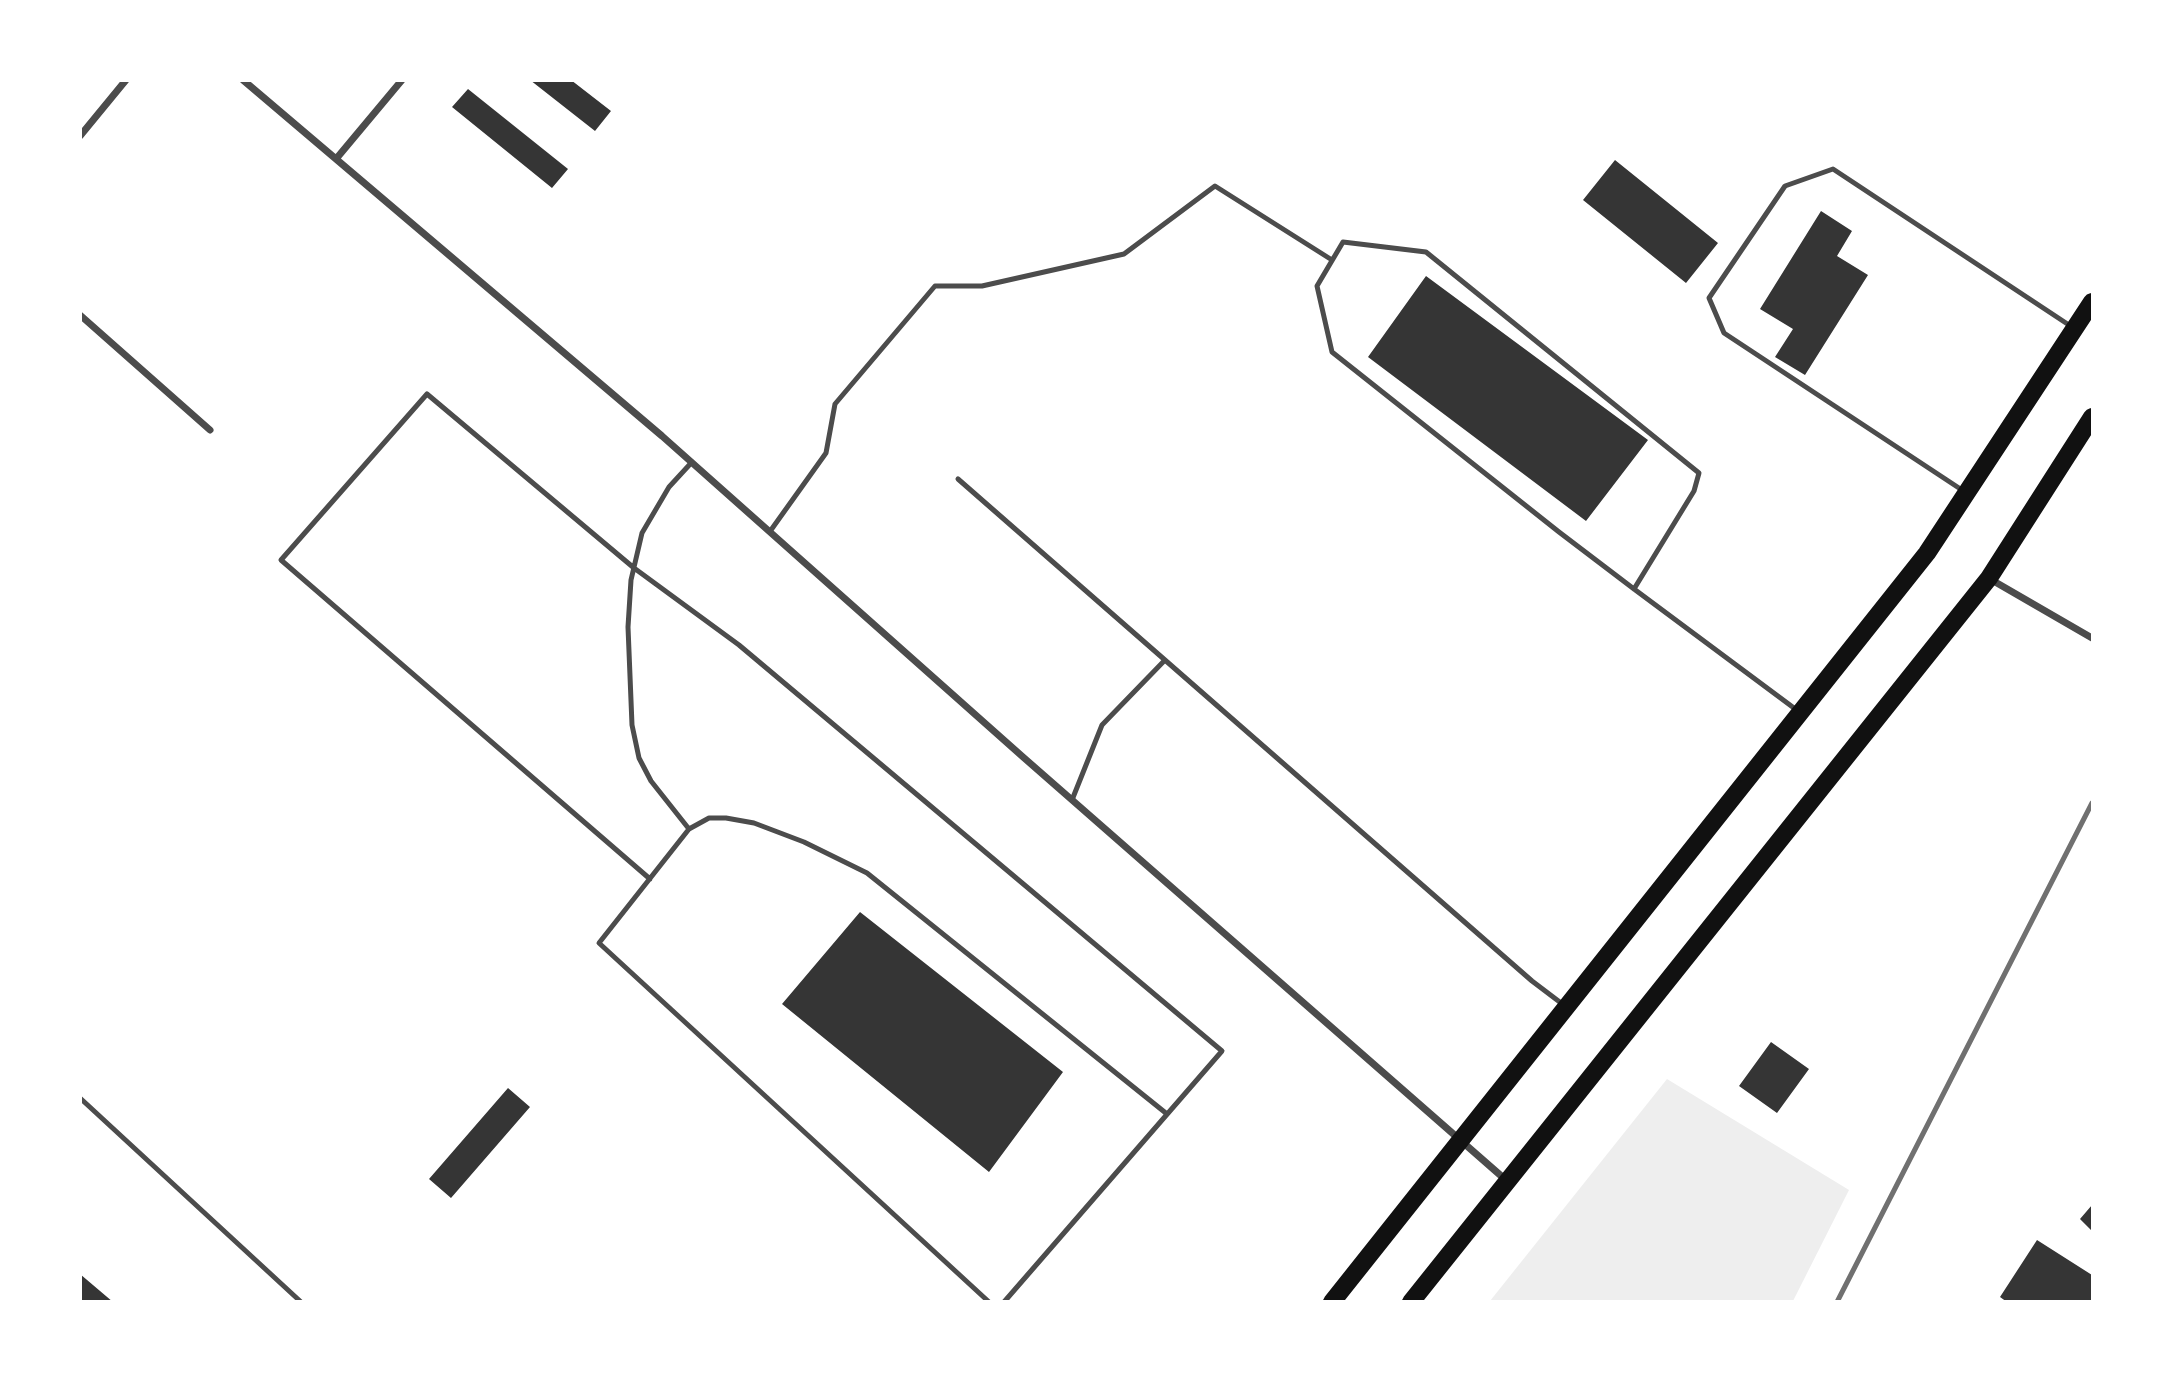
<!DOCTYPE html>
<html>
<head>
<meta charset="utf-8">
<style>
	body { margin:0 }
	#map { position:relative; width:2173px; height:1382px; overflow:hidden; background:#fff; font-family:Montserrat,sans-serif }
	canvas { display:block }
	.frame { position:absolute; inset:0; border:82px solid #fff; pointer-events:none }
</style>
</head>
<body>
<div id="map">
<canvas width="2173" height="1382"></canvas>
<div class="frame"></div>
</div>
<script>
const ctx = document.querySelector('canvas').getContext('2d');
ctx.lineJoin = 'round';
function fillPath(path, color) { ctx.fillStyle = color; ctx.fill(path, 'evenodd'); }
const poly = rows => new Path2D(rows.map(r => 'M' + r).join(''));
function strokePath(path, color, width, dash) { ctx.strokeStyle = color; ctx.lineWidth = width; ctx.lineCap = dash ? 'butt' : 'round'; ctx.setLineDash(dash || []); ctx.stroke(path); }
fillPath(poly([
	[1667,1079,1849,1190,1793,1301,1490,1301]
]), '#eee');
fillPath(poly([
	[530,80,571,80,611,111,595,131],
	[468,89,568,169,552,188,452,107],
	[1615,160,1718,243,1686,283,1583,200],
	[1821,211,1852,231,1837,256,1868,275,1805,375,1775,357,1793,329,1760,309],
	[1426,276,1648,440,1586,521,1368,357],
	[860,912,1063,1072,989,1172,782,1004],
	[1771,1042,1809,1069,1777,1113,1739,1086],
	[508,1088,530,1107,451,1198,429,1179],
	[2092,1205,2092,1231,2080,1219],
	[2037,1240,2092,1275,2092,1302,2007,1302,2000,1297],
	[80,1274,113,1302,80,1302]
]), '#353535');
strokePath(poly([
	[692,462,669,487,642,533,631,580,628,627,632,725,639,758,651,781,689,829,599,943,989,1302],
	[958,479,1532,981,1565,1006],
	[1965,492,1724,333,1709,298,1785,186,1833,169,2072,327],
	[771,530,826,453,835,404,935,286,982,286,1124,254,1215,186,1332,260],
	[1634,589,1694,491,1699,473,1426,252,1343,242,1317,286,1332,352,1559,532,1634,589,1798,711],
	[1072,800,1102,725,1165,660],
	[689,829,709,818,726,818,754,823,804,842,867,873,1167,1114],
	[650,879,281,560,427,394,634,568,739,645,1222,1051,1004,1302],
	[80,1098,301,1302]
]), '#4c4c4c', 5);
strokePath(poly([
	[243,80,662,436,1023,757,1507,1181],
	[80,136,126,80],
	[336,159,402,80],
	[80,315,210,430],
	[1990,579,2092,638]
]), '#4c4c4c', 7);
strokePath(poly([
	[1332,1302,1927,553,2092,302],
	[1411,1302,1989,578,2092,417]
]), '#111', 18);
strokePath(poly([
	[1837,1302,2092,803]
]), '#707070', 5);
</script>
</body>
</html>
